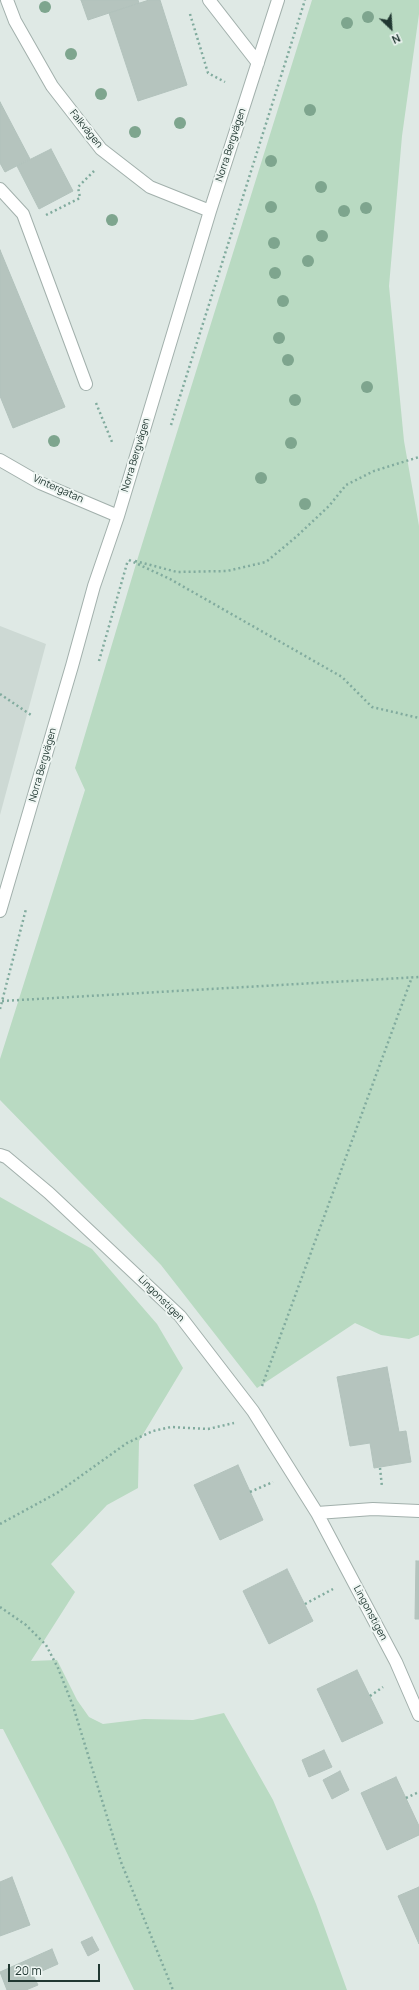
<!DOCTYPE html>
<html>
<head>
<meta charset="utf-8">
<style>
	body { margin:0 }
	#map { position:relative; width:419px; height:1990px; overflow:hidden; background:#dfe9e5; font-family:Manrope,sans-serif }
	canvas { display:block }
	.north { position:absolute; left:371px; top:8px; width:40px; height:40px; -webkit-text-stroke:3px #eff6f3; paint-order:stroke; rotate:155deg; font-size:11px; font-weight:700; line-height:16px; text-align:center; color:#213832 }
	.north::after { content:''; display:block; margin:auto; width:14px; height:18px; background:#213832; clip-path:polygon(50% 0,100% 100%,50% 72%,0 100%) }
	.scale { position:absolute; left:8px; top:1964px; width:92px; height:18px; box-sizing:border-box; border:2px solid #213832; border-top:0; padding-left:5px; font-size:12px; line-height:14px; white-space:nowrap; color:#213832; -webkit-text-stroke:3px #eff6f3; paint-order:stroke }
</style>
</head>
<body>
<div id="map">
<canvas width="419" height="1990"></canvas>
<div class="north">N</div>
<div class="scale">20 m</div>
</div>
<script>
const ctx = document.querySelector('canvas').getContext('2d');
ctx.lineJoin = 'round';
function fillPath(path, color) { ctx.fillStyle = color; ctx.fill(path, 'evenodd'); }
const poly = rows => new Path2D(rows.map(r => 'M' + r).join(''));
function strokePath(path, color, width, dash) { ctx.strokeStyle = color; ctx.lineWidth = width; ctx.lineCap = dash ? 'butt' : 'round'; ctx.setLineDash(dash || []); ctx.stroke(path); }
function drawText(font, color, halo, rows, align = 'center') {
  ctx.font = font + ' Manrope,sans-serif'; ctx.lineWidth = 4; ctx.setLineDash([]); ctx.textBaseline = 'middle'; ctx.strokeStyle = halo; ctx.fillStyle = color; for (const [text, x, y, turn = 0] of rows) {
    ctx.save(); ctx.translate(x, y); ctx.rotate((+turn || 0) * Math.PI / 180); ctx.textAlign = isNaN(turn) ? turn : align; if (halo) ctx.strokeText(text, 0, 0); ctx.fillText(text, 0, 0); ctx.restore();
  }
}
fillPath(poly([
	[0,626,46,644,0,815]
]), '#cdd9d4');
fillPath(poly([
	[312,0,419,0,419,14,402,136,389,286,404,441,419,526,419,1335,409,1339,381,1335,355,1323,257,1388,161,1265,0,1100,0,1059,85,790,75,768,139,554],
	[0,1197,92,1249,157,1324,183,1368,139,1441,138,1488,107,1505,51,1564,75,1592,31,1661,57,1660,77,1700,89,1717,103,1724,144,1719,193,1720,224,1713,273,1800,316,1904,347,1990,134,1990,65,1849,3,1729,0,1729]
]), '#b9dac2');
const building = poly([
	[81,0,138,0,139,3,88,20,81,0],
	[149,0,160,0,187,85,138,101,109,13,149,0],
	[0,102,30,159,5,172,0,163,0,102],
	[51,149,73,191,39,209,17,166,51,149],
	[0,250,65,407,13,428,0,396,0,250],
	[387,1367,399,1432,406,1431,411,1462,374,1468,370,1443,350,1446,337,1377,387,1367],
	[238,1465,263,1520,220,1540,194,1485,238,1465],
	[416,1561,419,1561,419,1619,415,1619,416,1561],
	[287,1569,313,1621,269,1644,243,1591,287,1569],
	[357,1670,383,1723,342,1742,317,1689,357,1670],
	[324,1750,332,1767,309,1777,302,1760,324,1750],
	[340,1771,349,1790,332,1799,323,1780,340,1771],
	[396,1777,419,1826,419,1835,387,1850,361,1793,396,1777],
	[12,1877,30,1925,0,1936,0,1882,12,1877],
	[419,1887,419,1944,398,1896,419,1887],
	[92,1937,99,1950,88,1956,81,1942,92,1937],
	[52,1949,58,1964,33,1975,38,1985,26,1990,7,1990,0,1972,52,1949]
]);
fillPath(building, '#b5c4be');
strokePath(building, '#b2c2bc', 1);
const minor = poly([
	[7,0,15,21,52,86,101,149,150,187,210,211],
	[209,0,258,63],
	[0,189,23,214,86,384],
	[0,460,40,483,118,516],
	[0,911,72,666,94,586,118,516,210,211,278,0],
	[0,1155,6,1157,49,1193,180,1316,253,1411,317,1513,396,1662,419,1715],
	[317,1513,373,1509,419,1511]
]);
strokePath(minor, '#a2b0ac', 14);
strokePath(poly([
	[190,14,208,73,225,82],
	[46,215,80,198,78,187,94,171],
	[96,403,112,442],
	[171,425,305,0],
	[129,560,170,579,342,677,372,707,419,718],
	[135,561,177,572,227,571,266,562,296,537,329,506,346,485,374,471,419,457],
	[99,661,128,560],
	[0,694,31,715],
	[2,1001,419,977],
	[0,1009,26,909],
	[262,1386,412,977],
	[380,1468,382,1487],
	[250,1492,273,1482],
	[0,1524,57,1493,127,1443,153,1431,171,1427,208,1429,234,1423],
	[305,1604,333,1589],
	[0,1607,26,1625,46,1645,58,1668,73,1706,121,1862,173,1990],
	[370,1696,383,1687],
	[406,1798,419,1792]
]), '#81ab9e', 2.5, [2, 3]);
strokePath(minor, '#fff', 12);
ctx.fillStyle = '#7ea58e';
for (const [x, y] of [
	[45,7],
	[368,17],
	[347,23],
	[71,54],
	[101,94],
	[310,110],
	[180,123],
	[135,132],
	[271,161],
	[321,187],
	[271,207],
	[366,208],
	[344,211],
	[112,220],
	[322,236],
	[274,243],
	[308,261],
	[275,273],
	[283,301],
	[279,338],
	[288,360],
	[367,387],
	[295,400],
	[54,441],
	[291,443],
	[261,478],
	[305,504]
]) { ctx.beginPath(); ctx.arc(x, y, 6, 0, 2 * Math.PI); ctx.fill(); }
drawText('10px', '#213832', '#eff6f3', [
	["Falkvägen",86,129,51],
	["Norra Bergvägen",231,145,-72],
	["Norra Bergvägen",136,455,-73],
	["Vintergatan",58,489,24],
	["Norra Bergvägen",43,765,-74],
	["Lingonstigen",161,1299,45],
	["Lingonstigen",370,1613,62]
]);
</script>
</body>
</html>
